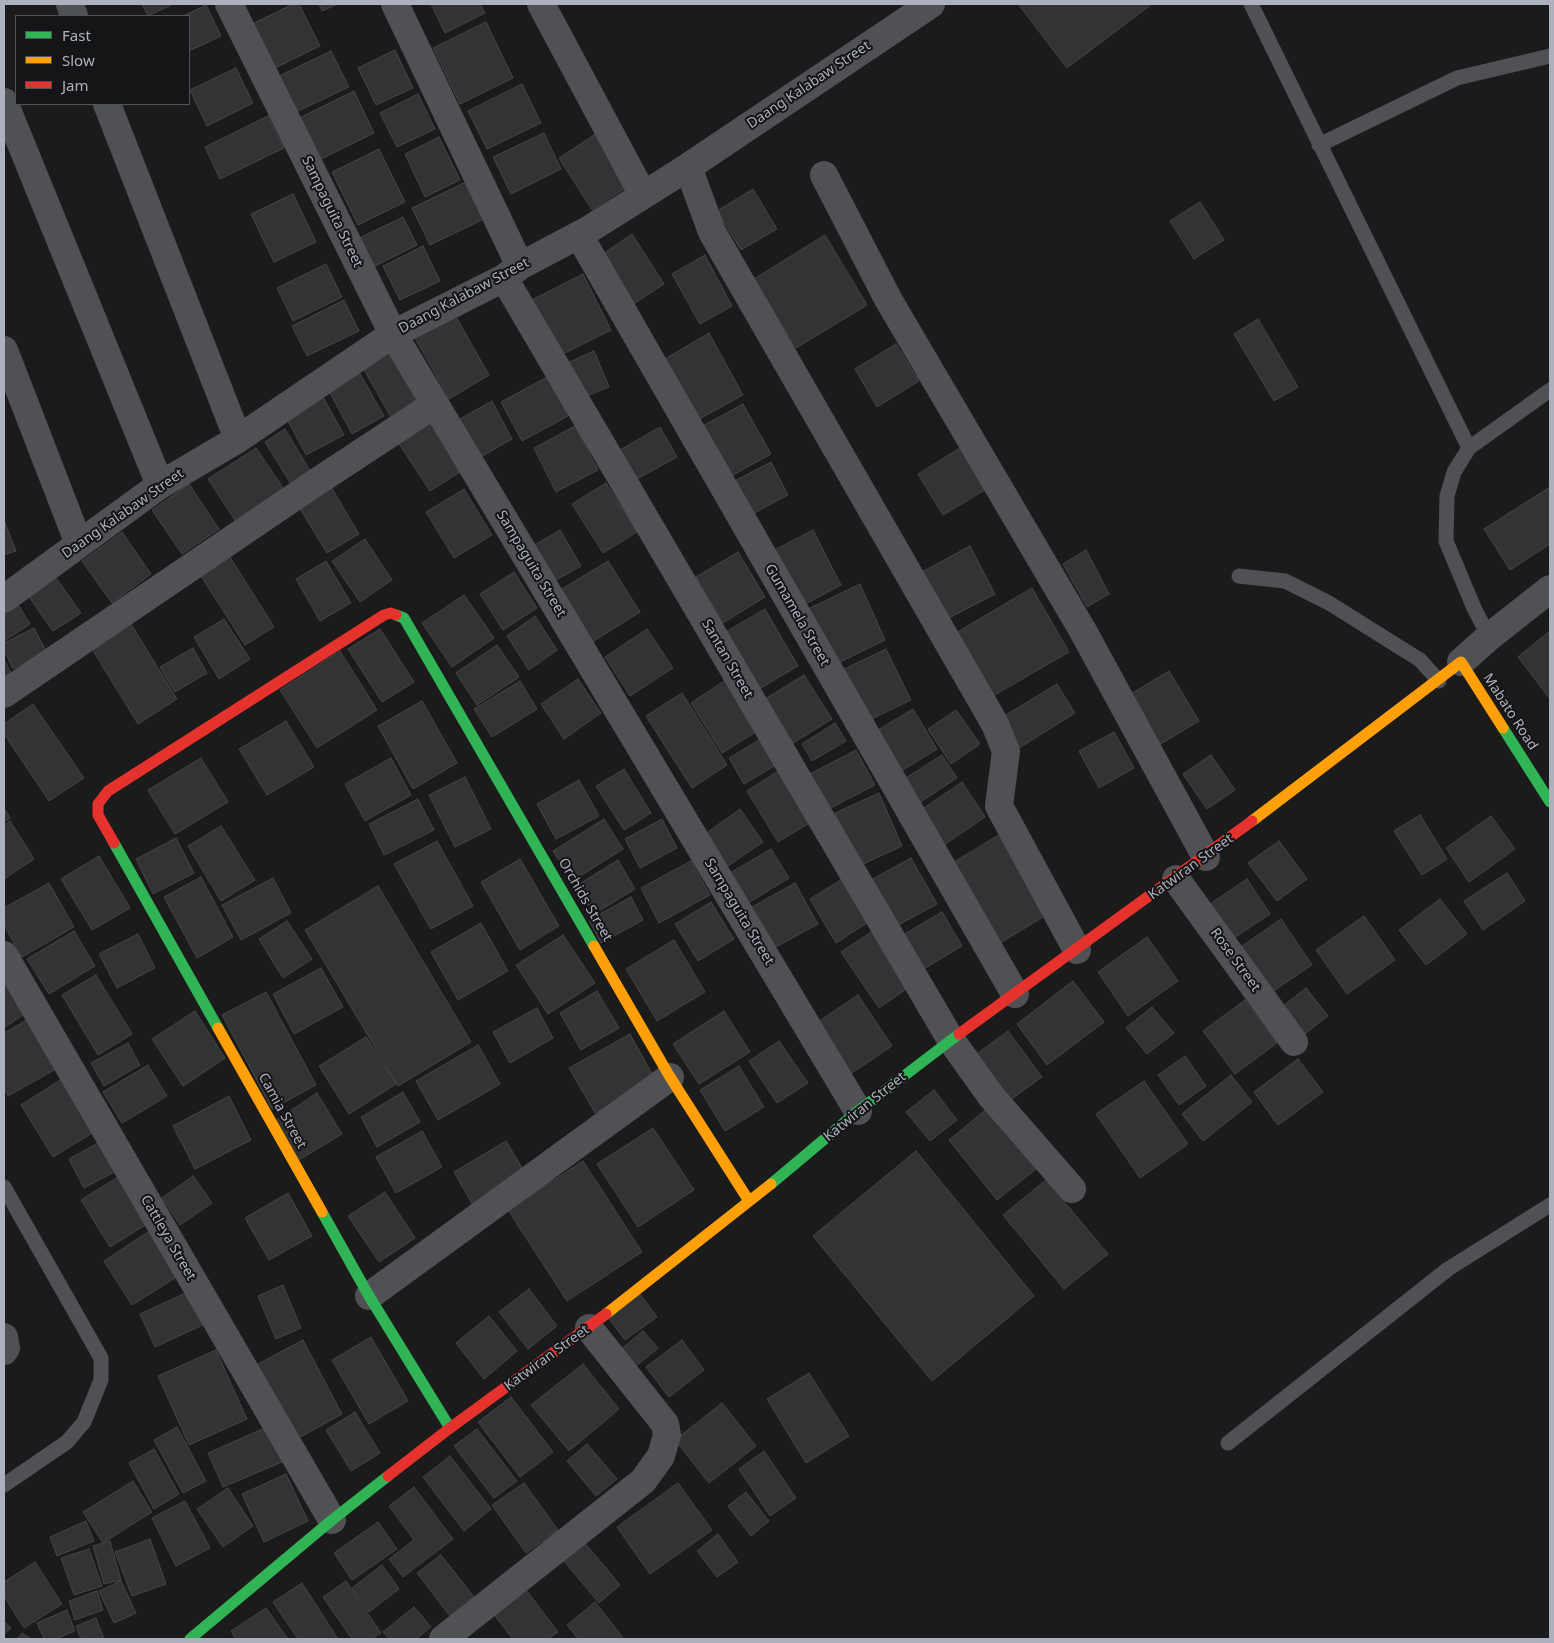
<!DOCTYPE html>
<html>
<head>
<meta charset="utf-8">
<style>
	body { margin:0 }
	#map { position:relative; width:1554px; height:1643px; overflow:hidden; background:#1b1b1c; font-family:"Noto Sans",sans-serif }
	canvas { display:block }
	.frame { position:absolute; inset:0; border:5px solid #acb1bd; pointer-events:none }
	.legend { position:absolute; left:15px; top:15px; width:175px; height:90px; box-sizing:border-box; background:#151518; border:1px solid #51535a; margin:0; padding:6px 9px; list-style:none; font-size:15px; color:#acb1bd }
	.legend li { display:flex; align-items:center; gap:10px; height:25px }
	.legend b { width:25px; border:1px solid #51535a }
</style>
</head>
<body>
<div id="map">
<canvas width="1554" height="1643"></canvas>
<div class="frame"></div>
<ul class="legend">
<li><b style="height:6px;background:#30b455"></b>Fast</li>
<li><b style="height:6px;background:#ff9f0a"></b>Slow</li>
<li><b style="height:6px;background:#e5322d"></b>Jam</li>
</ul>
</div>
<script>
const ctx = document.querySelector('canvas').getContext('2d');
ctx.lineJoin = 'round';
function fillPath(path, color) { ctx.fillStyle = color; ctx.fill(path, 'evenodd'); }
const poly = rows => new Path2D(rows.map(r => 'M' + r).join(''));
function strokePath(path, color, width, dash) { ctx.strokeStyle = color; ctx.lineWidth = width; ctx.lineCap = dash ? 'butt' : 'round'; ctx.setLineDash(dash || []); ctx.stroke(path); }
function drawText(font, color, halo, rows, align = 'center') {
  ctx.font = font + ' "Noto Sans",sans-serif'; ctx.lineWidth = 4; ctx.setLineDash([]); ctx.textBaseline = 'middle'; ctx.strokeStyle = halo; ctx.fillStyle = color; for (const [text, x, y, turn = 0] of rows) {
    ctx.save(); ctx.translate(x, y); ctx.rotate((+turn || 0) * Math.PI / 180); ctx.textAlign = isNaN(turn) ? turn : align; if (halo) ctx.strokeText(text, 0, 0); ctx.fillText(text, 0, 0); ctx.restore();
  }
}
const building = poly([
	[142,4,173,4,148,16,142,4],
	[293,4,299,4,320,46,271,70,250,25,293,4],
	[319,4,338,4,322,11,319,4],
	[431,4,480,4,485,13,445,33,431,4],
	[1018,4,1152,4,1067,68,1018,4],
	[206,5,221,36,189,51,189,16,183,16,206,5],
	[486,22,513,78,460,104,433,48,486,22],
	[395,50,413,88,376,105,358,68,395,50],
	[331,51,349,87,296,112,279,76,331,51],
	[236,68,253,103,207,126,190,90,236,68],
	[522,84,541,123,487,149,468,111,522,84],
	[354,91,374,133,313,163,293,121,354,91],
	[418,94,435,129,397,147,380,113,418,94],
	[268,116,284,148,220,179,205,147,268,116],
	[600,131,633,183,592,210,559,158,600,131],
	[544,133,561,169,511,194,493,157,544,133],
	[439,137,460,180,425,197,405,154,439,137],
	[379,149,405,202,358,225,332,172,379,149],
	[466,182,484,219,430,245,412,208,466,182],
	[753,189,777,229,741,250,717,211,753,189],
	[293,194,316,242,274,262,251,214,293,194],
	[1200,202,1224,240,1194,259,1170,221,1200,202],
	[403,217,417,245,369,269,355,240,403,217],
	[632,234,664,284,632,305,600,256,632,234],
	[825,235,867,305,796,348,754,279,825,235],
	[423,246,440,281,400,300,383,266,423,246],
	[705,255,732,306,700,324,672,274,705,255],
	[326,264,342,297,293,321,277,288,326,264],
	[583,274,611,330,557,357,530,301,583,274],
	[344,300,359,331,307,356,292,326,344,300],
	[455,315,489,375,449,399,415,338,455,315],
	[1258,319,1298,387,1274,401,1234,334,1258,319],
	[709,333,743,395,692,423,658,363,709,333],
	[896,344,919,381,877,407,855,369,896,344],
	[390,351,419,402,392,419,362,366,390,351],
	[594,351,609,387,582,398,567,363,594,351],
	[359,372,384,416,352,434,328,389,359,372],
	[547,377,568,416,522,441,501,402,547,377],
	[323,397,344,435,306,455,286,417,323,397],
	[492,401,512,439,479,458,458,420,492,401],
	[743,404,771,454,724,480,697,429,743,404],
	[430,413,465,469,430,491,394,436,430,413],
	[575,426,598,470,556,492,534,448,575,426],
	[660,427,677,457,637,479,620,450,660,427],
	[285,429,311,472,291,484,265,442,285,429],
	[256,448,288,495,240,528,208,479,256,448],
	[960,448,985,490,943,515,918,474,960,448],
	[771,462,788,495,743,519,725,486,771,462],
	[327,480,359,534,327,553,294,499,327,480],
	[606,483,637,532,603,553,572,504,606,483],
	[189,484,219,529,182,554,152,510,189,484],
	[1550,487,1550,544,1510,570,1484,529,1550,487],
	[464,489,492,535,454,558,426,512,464,489],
	[4,520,16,551,4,555,4,520],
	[560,530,581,566,553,582,533,546,560,530],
	[813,530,841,585,798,608,769,553,813,530],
	[122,532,151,574,112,603,82,561,122,532],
	[365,539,392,580,360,602,332,561,365,539],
	[970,546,995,594,947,619,922,572,970,546],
	[1086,550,1109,594,1087,607,1063,564,1086,550],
	[738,552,765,597,723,623,696,577,738,552],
	[230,557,274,627,245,645,201,576,230,557],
	[326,561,351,603,320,621,296,579,326,561],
	[608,561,640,612,589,644,557,592,608,561],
	[514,572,537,608,503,630,480,594,514,572],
	[56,578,81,613,53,631,29,597,56,578],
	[860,584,885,640,834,665,808,609,860,584],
	[1032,588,1069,652,991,697,954,634,1032,588],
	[464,595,494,638,452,667,422,623,464,595],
	[17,603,30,624,4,641,4,612,17,603],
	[765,609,798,666,756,691,722,634,765,609],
	[535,616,557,650,529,670,507,636,535,616],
	[128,619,177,699,138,724,89,644,128,619],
	[224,619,250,659,219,679,194,637,224,619],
	[34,628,46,651,13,669,4,650,4,643,34,628],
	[380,629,414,682,382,702,348,649,380,629],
	[647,629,673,668,630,696,605,657,647,629],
	[1550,631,1550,699,1518,657,1550,631],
	[497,645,519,677,477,705,456,673,497,645],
	[193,648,207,673,175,692,160,667,193,648],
	[886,649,911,700,861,724,836,673,886,649],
	[340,651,377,710,317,748,280,690,340,651],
	[4,659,12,675,4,680,4,659],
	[1169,671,1199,721,1159,745,1129,695,1169,671],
	[804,675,832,719,793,743,765,699,804,675],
	[578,679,601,713,564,739,541,704,578,679],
	[727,679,759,730,722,753,691,703,727,679],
	[520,681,537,709,492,737,474,709,520,681],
	[1057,684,1075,713,1019,748,1001,718,1057,684],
	[682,693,727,765,692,788,646,716,682,693],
	[422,701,457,763,413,789,378,726,422,701],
	[33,704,84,778,49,801,4,734,4,724,33,704],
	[913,709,937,749,893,776,868,736,913,709],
	[956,710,980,744,951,764,928,729,956,710],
	[286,721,314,767,267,795,239,749,286,721],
	[835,723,846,741,812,761,802,744,835,723],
	[1114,732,1134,768,1099,788,1079,751,1114,732],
	[761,739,776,765,744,784,729,758,761,739],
	[856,750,875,785,823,812,804,777,856,750],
	[942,755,957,778,916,805,901,781,942,755],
	[1211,755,1235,790,1207,809,1183,774,1211,755],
	[201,758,228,802,175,834,148,790,201,758],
	[391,758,411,795,365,821,345,784,391,758],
	[624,769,651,813,624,830,596,786,624,769],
	[780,770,811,822,778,842,747,791,780,770],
	[465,777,491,829,455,847,429,795,465,777],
	[579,780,599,816,556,839,537,804,579,780],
	[962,782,985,817,938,849,915,814,962,782],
	[879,793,902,846,859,866,835,813,879,793],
	[418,799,434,830,384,855,369,824,418,799],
	[4,808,10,818,4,822,4,808],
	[740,809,763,842,728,866,705,834,740,809],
	[1420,815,1447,859,1422,875,1394,831,1420,815],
	[1491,816,1515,849,1469,882,1446,848,1491,816],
	[604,819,623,849,572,881,553,851,604,819],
	[662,819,677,848,640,868,625,839,662,819],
	[10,821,34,859,4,879,4,825,10,821],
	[221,826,255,880,221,901,188,846,221,826],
	[999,835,1048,914,997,945,949,865,999,835],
	[176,838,194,873,153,894,136,859,176,838],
	[437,841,473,906,431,929,394,864,437,841],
	[1279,841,1307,879,1277,901,1248,863,1279,841],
	[771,849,789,878,748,903,730,873,771,849],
	[99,856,130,908,92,930,61,879,99,856],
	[911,858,937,904,893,928,867,882,911,858],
	[520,859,559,926,520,950,481,882,520,859],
	[618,860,635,889,594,914,576,886,618,860],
	[691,861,710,895,659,923,641,888,691,861],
	[1507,873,1525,901,1483,930,1464,901,1507,873],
	[201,877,233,937,197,958,164,897,201,877],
	[273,878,291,913,241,940,222,905,273,878],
	[844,878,870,921,836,943,810,899,844,878],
	[1247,879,1270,914,1234,938,1210,904,1247,879],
	[49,883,74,927,22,957,4,925,4,908,49,883],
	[795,883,818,924,772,949,750,908,795,883],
	[378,886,471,1042,398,1086,305,930,378,886],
	[631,897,643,920,601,943,589,920,631,897],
	[1440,899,1467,934,1426,965,1399,930,1440,899],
	[711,902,734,939,698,961,675,924,711,902],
	[942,912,962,946,917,973,896,939,942,912],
	[1364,916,1395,960,1347,994,1316,950,1364,916],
	[1281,919,1312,965,1266,996,1235,951,1281,919],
	[287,921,312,959,283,978,259,939,287,921],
	[481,923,508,971,458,1000,431,952,481,923],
	[874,930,912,985,879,1008,841,952,874,930],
	[74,931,95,966,49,994,27,959,74,931],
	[138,934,155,968,117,988,99,954,138,934],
	[563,935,595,983,548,1014,516,965,563,935],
	[1147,937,1178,981,1128,1016,1098,972,1147,937],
	[674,940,705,992,657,1021,626,969,674,940],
	[321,968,343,1007,294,1034,273,994,321,968],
	[96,975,132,1034,98,1055,62,995,96,975],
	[4,976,27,1012,4,1028,4,976],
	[1073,981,1104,1022,1047,1065,1017,1024,1073,981],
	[1306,988,1328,1016,1298,1039,1277,1011,1306,988],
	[597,991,619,1028,581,1050,560,1013,597,991],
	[266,992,316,1085,272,1109,222,1015,266,992],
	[858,995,892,1046,849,1075,815,1024,858,995],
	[1245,1000,1277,1043,1235,1074,1203,1031,1245,1000],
	[1152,1007,1174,1033,1147,1054,1126,1028,1152,1007],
	[537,1008,553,1038,510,1063,493,1032,537,1008],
	[195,1011,225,1058,183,1086,152,1039,195,1011],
	[724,1011,750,1052,699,1084,673,1044,724,1011],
	[27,1020,56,1069,8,1096,4,1088,4,1033,27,1020],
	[1008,1031,1042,1077,1003,1105,970,1059,1008,1031],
	[630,1034,655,1079,595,1113,569,1068,630,1034],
	[366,1037,396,1084,349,1114,319,1066,366,1037],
	[779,1041,808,1083,777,1103,749,1061,779,1041],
	[128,1043,140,1065,104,1086,91,1063,128,1043],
	[478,1045,500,1084,438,1120,416,1081,478,1045],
	[1185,1056,1206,1086,1179,1105,1158,1075,1185,1056],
	[1298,1059,1323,1092,1278,1125,1254,1092,1298,1059],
	[148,1065,167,1096,122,1123,103,1092,148,1065],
	[739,1066,764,1107,725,1131,700,1090,739,1066],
	[1231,1075,1252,1102,1203,1141,1182,1114,1231,1075],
	[65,1077,97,1130,53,1157,21,1105,65,1077],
	[1144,1081,1188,1144,1140,1178,1096,1114,1144,1081],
	[934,1090,957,1120,930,1141,906,1112,934,1090],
	[403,1092,420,1122,377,1147,361,1117,403,1092],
	[317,1093,342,1134,299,1160,275,1121,317,1093],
	[229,1096,251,1140,195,1169,173,1126,229,1096],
	[988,1108,1036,1169,997,1200,949,1140,988,1108],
	[653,1128,694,1190,638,1227,597,1164,653,1128],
	[422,1131,442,1167,396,1193,376,1157,422,1131],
	[105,1139,120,1169,84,1188,69,1159,105,1139],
	[506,1141,527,1176,474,1207,454,1172,506,1141],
	[916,1151,1034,1296,932,1381,813,1236,916,1151],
	[583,1161,642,1252,567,1301,508,1210,583,1161],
	[126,1172,155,1219,110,1247,81,1200,126,1172],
	[193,1176,212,1203,180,1225,162,1198,193,1176],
	[1046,1180,1108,1254,1064,1289,1003,1215,1046,1180],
	[385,1192,415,1238,379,1262,348,1216,385,1192],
	[288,1193,312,1236,269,1260,245,1218,288,1193],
	[154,1228,183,1273,132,1305,104,1261,154,1228],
	[283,1285,301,1328,276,1339,258,1296,283,1285],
	[529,1289,557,1326,528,1349,499,1312,529,1289],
	[190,1291,205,1324,155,1347,140,1314,190,1291],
	[640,1294,657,1317,625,1340,608,1317,640,1294],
	[489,1316,517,1351,484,1379,456,1343,489,1316],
	[643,1331,658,1348,630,1371,615,1354,643,1331],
	[371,1337,408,1401,369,1424,332,1360,371,1337],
	[303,1340,342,1414,295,1440,256,1365,303,1340],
	[682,1340,704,1370,669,1397,646,1367,682,1340],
	[216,1350,247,1419,189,1445,158,1376,216,1350],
	[583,1364,619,1409,569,1451,531,1405,583,1364],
	[809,1373,849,1436,806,1463,767,1399,809,1373],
	[511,1397,553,1452,520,1477,478,1422,511,1397],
	[722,1403,756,1446,709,1483,675,1440,722,1403],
	[355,1412,380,1453,351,1471,326,1430,355,1412],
	[177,1427,206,1481,183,1493,154,1440,177,1427],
	[267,1427,282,1462,223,1487,208,1453,267,1427],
	[477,1429,517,1481,494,1498,454,1446,477,1429],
	[587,1444,617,1479,596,1496,567,1461,587,1444],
	[154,1449,179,1494,154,1509,129,1463,154,1449],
	[764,1451,796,1498,770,1516,739,1469,764,1451],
	[450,1456,491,1509,464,1531,423,1477,450,1456],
	[286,1474,308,1521,264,1542,242,1494,286,1474],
	[133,1481,152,1512,103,1543,83,1512,133,1481],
	[524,1483,558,1530,526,1553,492,1505,524,1483],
	[678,1483,712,1530,650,1574,617,1527,678,1483],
	[414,1487,453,1539,403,1577,389,1559,414,1540,389,1506,414,1487],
	[228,1488,253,1526,223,1547,197,1509,228,1488],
	[746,1492,769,1521,751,1536,728,1506,746,1492],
	[185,1501,210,1548,176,1566,152,1518,185,1501],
	[86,1521,94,1541,57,1556,50,1537,86,1521],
	[378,1522,397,1549,352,1580,334,1553,378,1522],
	[718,1534,738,1562,717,1577,697,1551,718,1534],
	[580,1537,620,1585,599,1603,559,1555,580,1537],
	[150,1539,166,1584,132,1596,115,1552,150,1539],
	[110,1541,121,1580,104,1584,93,1546,110,1541],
	[89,1549,102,1586,74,1595,61,1558,89,1549],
	[441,1555,475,1598,450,1616,417,1573,441,1555],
	[35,1562,62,1604,24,1628,4,1596,4,1582,35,1562],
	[382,1565,399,1589,369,1612,352,1588,382,1565],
	[121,1581,136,1613,114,1623,99,1591,121,1581],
	[346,1581,381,1633,371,1639,352,1639,323,1597,346,1581],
	[520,1582,558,1632,548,1639,513,1639,488,1607,520,1582],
	[302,1583,338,1639,298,1639,273,1602,302,1583],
	[97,1591,103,1610,75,1620,69,1601,97,1591],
	[595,1602,624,1639,578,1639,567,1625,595,1602],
	[414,1607,431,1627,416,1639,389,1639,383,1632,414,1607],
	[266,1608,288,1639,236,1639,231,1631,266,1608],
	[67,1610,75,1631,55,1639,44,1639,37,1623,67,1610],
	[96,1618,104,1639,81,1639,76,1626,96,1618],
	[4,1621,11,1628,4,1634,4,1621],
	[22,1633,31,1639,17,1639,22,1633]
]);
fillPath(building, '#333334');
strokePath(building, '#444548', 1);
strokePath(poly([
	[1251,4,1469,448],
	[1319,145,1457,78,1550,56],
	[1239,576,1285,581,1329,603,1420,660,1439,681],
	[1489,637,1474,608,1446,541,1447,496,1454,472,1469,448,1550,390],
	[4,1187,101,1358,101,1380,84,1422,67,1442,4,1485],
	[1228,1443,1448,1269,1550,1205]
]), '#4f5155', 15);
strokePath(poly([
	[70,4,74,16],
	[229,4,393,334,858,1111],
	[395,4,520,266],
	[541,4,643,195],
	[4,102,160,485],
	[107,104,238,439],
	[688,167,712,232,995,724,1006,751,999,806,1077,950],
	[824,175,888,299,1083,631,1206,857],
	[579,235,1015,994],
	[504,278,951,1040,991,1096,1072,1189],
	[4,350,79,544],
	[4,599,160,485,238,439,393,334,504,278,520,266,588,230,688,167,931,4],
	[1461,662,1489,637,1550,589],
	[4,694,309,487,435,404],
	[1176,879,1294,1042],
	[4,955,332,1520],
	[369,1296,670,1077],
	[4,1337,6,1348,4,1351],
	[443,1639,643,1481,661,1456,667,1435,665,1424,589,1328]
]), '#4f5155', 28);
strokePath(poly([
	[396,615,404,618,594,946],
	[1503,728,1550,802],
	[114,843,218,1028],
	[771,1184,858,1111,959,1034],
	[322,1212,369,1296,450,1428],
	[190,1639,332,1520,388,1476]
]), '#30b455', 11);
strokePath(poly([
	[1252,821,1461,662,1503,728],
	[594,946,670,1077,749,1201],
	[218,1028,322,1212],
	[606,1314,771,1184]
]), '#ff9f0a', 11);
strokePath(poly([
	[114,843,98,815,98,804,108,791,384,615,391,613,396,615],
	[959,1034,1252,821],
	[388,1476,450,1428,606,1314]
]), '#e5322d', 11);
drawText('14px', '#acb1bd', '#151518', [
	["Daang Kalabaw Street",809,85,-34],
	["Sampaguita Street",332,212,64],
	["Daang Kalabaw Street",464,296,-28],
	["Daang Kalabaw Street",123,514,-35],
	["Sampaguita Street",531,564,59],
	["Gumamela Street",797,615,60],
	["Santan Street",727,659,60],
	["Mabato Road",1510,712,57],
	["Katwiran Street",1191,867,-36],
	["Orchids Street",585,900,60],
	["Sampaguita Street",739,912,59],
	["Rose Street",1235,960,54],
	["Katwiran Street",865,1107,-39],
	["Camia Street",282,1111,61],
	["Cattleya Street",168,1238,60],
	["Katwiran Street",547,1358,-36]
]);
</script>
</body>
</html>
